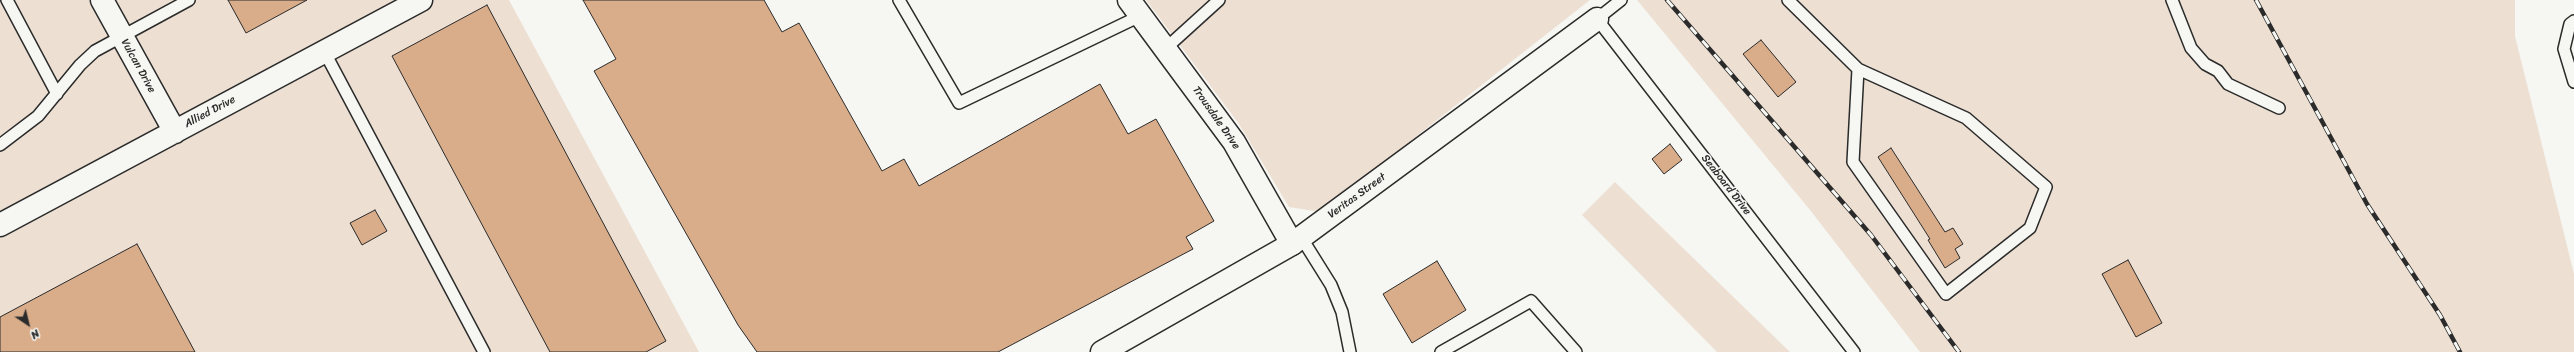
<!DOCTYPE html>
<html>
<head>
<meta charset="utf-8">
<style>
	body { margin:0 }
	#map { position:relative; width:2574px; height:352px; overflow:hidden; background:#f6f6f2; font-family:Sriracha,sans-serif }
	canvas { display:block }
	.north { position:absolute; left:8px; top:304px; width:40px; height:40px; -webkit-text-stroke:3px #f6f6f2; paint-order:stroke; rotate:145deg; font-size:11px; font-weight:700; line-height:16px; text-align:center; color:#2b2b2b }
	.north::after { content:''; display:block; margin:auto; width:14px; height:18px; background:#2b2b2b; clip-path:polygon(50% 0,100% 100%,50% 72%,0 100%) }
</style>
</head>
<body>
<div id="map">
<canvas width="2574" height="352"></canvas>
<div class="north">N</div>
</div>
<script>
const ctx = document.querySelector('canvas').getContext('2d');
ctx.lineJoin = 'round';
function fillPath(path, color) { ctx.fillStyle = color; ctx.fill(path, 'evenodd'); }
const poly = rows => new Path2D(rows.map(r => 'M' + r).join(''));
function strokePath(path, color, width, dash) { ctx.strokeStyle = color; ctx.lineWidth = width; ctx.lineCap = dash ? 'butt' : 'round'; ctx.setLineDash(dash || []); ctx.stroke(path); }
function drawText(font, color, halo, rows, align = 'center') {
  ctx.font = font + ' Sriracha,sans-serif'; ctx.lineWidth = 3; ctx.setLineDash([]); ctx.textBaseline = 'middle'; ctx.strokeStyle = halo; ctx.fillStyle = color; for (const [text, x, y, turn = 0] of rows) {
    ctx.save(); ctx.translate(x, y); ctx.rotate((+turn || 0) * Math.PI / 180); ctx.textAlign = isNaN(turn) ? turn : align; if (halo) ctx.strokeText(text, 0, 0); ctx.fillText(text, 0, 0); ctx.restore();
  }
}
fillPath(poly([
	[0,0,509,0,699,352,0,352],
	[1146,0,1590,0,1320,212,1289,207,1239,124],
	[1637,0,2515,0,2515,36,2574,274,2574,352,1920,352,1810,210],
	[1615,182,1790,352,1717,352,1582,215]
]), '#ede0d3');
const building = poly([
	[228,0,307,0,246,33,228,0],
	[583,0,764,0,782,32,799,23,882,171,904,159,919,186,1100,84,1128,134,1156,119,1214,221,1186,237,1193,249,998,352,757,352,738,325,594,71,616,59,583,0],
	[487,5,666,341,646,352,550,352,392,56,487,5],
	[1761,40,1796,82,1778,97,1743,54,1761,40],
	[1670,144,1682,160,1664,174,1652,159,1670,144],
	[1891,148,1945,232,1953,228,1963,244,1955,249,1960,258,1945,268,1928,240,1930,239,1878,157,1891,148],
	[375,210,387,231,362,245,350,223,375,210],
	[137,244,195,352,0,352,0,317,137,244],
	[2128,260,2162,323,2136,337,2102,274,2128,260],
	[1437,261,1466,310,1412,343,1383,294,1437,261]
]);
fillPath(building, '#d9ad8a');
strokePath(building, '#2b2b2b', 1);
const lane = poly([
	[7,0,57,94],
	[899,0,959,103,1140,16],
	[1621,0,1597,19,1854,352],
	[1788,0,1858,69,1966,118,2046,187,2030,228,1946,294,1853,162,1858,69],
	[2172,0,2191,48,2205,64,2218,71,2228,84,2279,108],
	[2574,21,2570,24,2564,49,2574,82],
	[1165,49,1219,0],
	[324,51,484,352],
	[0,145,38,116,80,65,95,51,189,0],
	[1301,237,1331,285,1342,312,1350,352],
	[1441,352,1531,301,1576,352]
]);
const street = poly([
	[102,0,175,132],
	[0,225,421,0],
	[1292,244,1597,19]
]);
const secondary = poly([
	[1102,352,1292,244,1234,142,1129,0]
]);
strokePath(lane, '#2b2b2b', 14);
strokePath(street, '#2b2b2b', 25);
strokePath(secondary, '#2b2b2b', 25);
strokePath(lane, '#f6f6f2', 11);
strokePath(street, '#f6f6f2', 22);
strokePath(secondary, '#f6f6f2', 22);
const rail = poly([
	[1667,0,1871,235,1959,352],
	[2256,0,2367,204,2440,315,2460,352]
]);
strokePath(rail, '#2b2b2b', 4.5);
strokePath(rail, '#f6f6f2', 3, [9]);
drawText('11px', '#2b2b2b', '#f6f6f2', [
	["Vulcan Drive",138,66,61],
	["Allied Drive",210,112,-28],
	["Trousdale Drive",1216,118,55],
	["Seaboard Drive",1726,185,52],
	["Veritas Street",1357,196,-36]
]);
</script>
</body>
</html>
